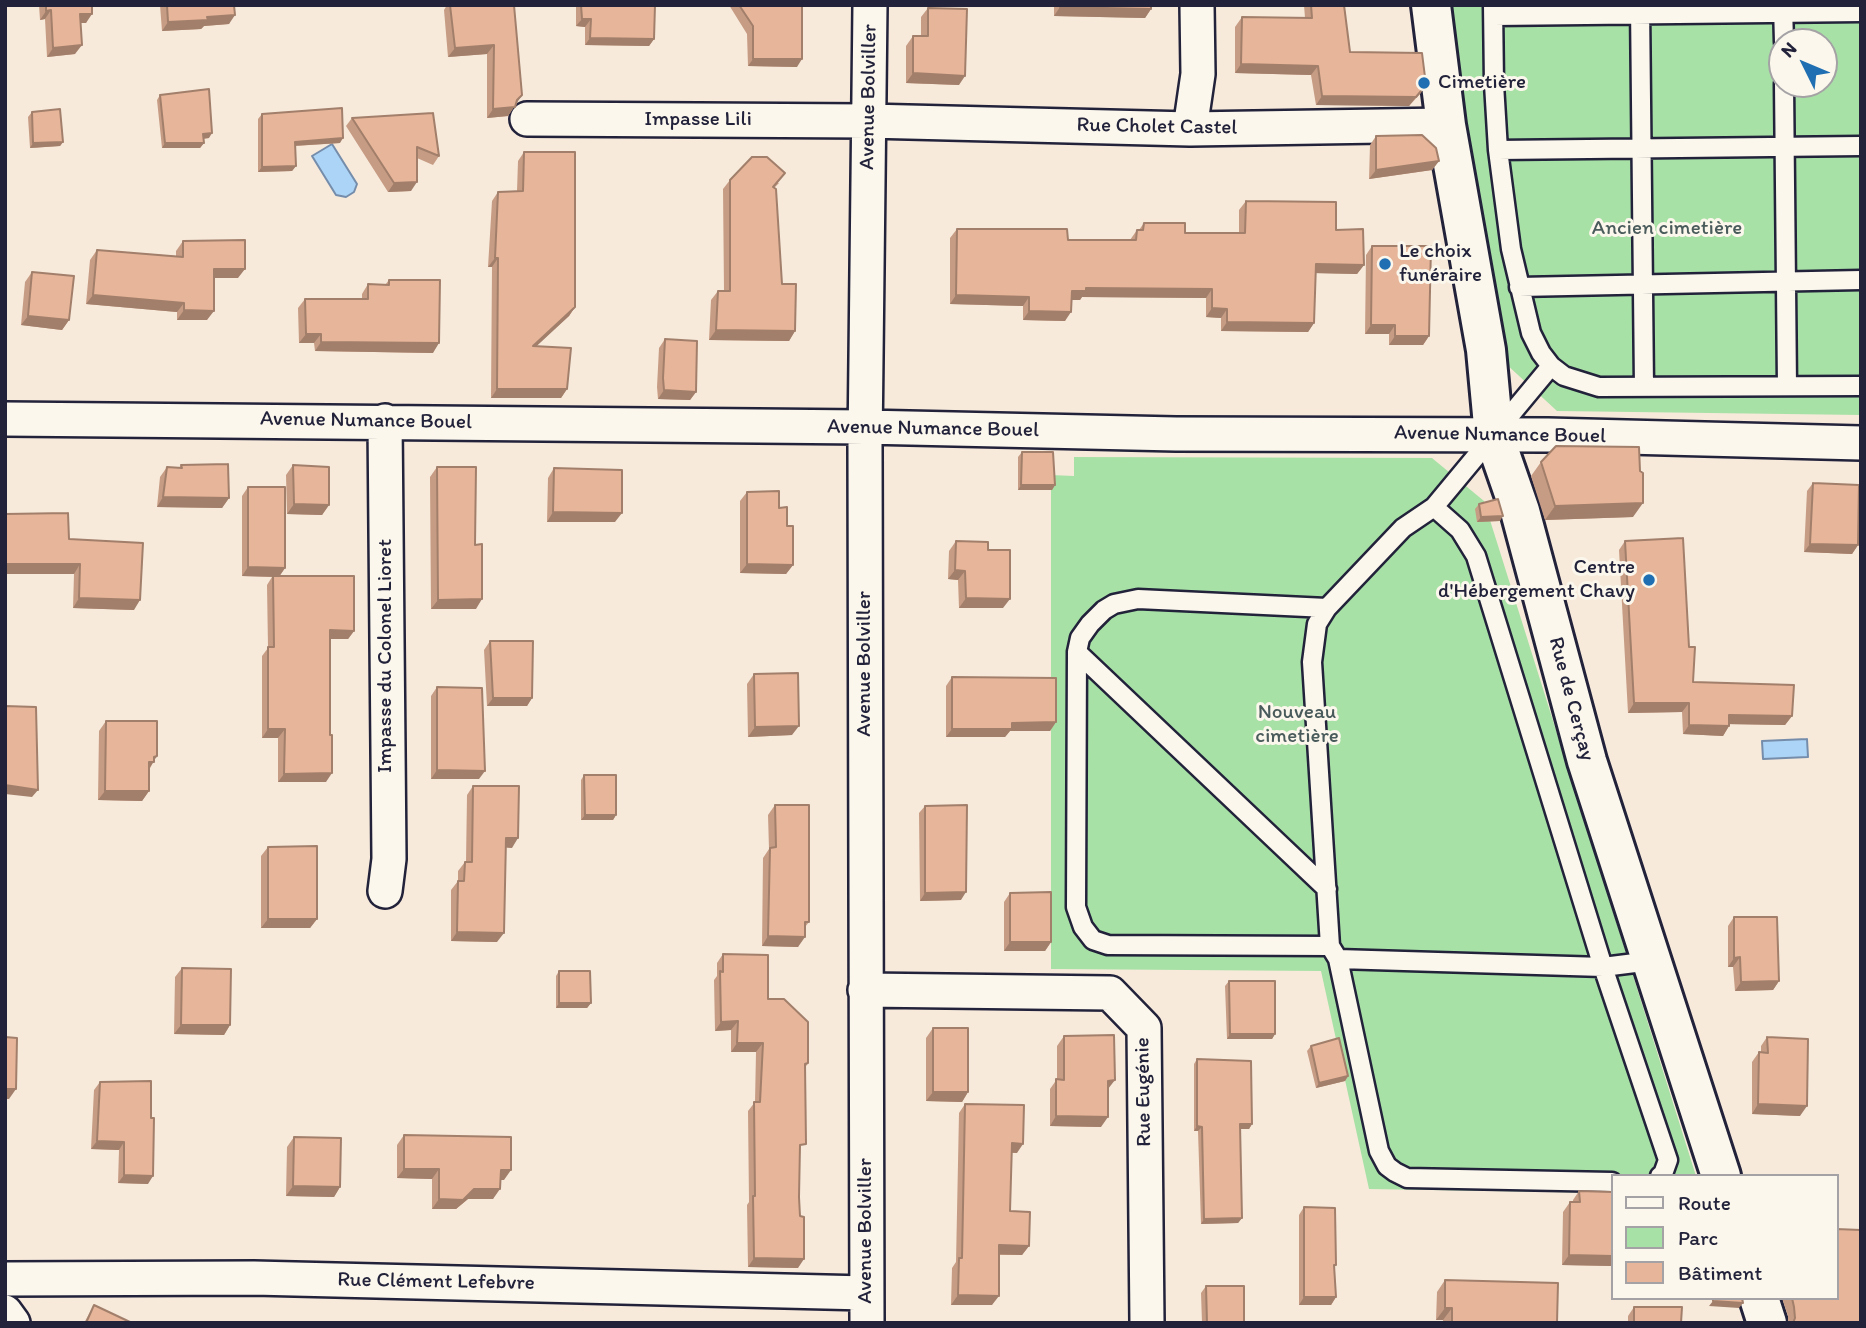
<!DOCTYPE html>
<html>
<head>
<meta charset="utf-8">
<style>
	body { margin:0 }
	#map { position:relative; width:1866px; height:1328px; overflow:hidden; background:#f7eadb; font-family:Itim,sans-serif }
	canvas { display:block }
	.frame { position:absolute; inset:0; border:7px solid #22223b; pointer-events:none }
	.legend { position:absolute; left:1611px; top:1174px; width:228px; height:126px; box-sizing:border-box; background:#fbf7ec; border:2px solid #a4a2a5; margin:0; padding:9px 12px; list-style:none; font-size:21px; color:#22223b }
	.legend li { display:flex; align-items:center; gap:14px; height:35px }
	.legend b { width:35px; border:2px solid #a4a2a5 }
	.north { position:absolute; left:1768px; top:28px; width:70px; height:70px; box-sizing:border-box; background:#fbf7ec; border:2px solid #a4a2a5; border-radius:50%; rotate:313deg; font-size:19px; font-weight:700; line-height:28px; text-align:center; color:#22223b }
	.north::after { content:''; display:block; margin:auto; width:24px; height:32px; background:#1f6fb2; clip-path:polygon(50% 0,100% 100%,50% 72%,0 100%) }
</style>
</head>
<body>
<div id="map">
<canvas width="1866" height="1328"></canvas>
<div class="frame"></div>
<ul class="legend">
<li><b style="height:9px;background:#fbf7ec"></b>Route</li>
<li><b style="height:19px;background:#a8e1a6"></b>Parc</li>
<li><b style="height:19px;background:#e7b599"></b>Bâtiment</li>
</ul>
<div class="north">N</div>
</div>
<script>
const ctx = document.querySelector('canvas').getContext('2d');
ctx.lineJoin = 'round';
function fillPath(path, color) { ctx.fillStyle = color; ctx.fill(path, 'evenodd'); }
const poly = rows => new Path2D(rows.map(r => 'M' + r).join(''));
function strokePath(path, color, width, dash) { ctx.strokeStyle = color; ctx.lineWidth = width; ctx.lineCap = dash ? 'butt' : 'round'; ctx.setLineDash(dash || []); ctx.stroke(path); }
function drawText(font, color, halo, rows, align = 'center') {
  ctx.font = font + ' Itim,sans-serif'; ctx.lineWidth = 6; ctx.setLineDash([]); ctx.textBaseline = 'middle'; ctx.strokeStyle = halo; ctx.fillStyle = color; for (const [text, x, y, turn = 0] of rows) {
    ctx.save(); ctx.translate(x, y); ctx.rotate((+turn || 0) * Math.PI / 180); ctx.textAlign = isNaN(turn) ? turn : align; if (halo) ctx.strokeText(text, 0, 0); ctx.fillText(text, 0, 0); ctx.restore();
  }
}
fillPath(poly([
	[1449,5,1861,5,1861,415,1557,411,1505,363,1470,175],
	[1782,42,1824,42,1824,84,1782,84],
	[1074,457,1432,458,1484,501,1696,1176,1612,1176,1612,1193,1369,1189,1321,971,1051,969,1051,475,1074,476]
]), '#a8e1a6');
const water = poly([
	[332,144,357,184,354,192,346,197,336,195,312,156,332,144],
	[1807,739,1808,757,1763,759,1762,741,1807,739]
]);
fillPath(water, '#acd4f6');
strokePath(water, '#758dab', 2);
const lane = poly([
	[1493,5,1494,84,1498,150,1511,249,1531,333,1541,353,1551,366,1564,376,1599,387,1861,386],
	[1640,5,1644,387],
	[1783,5,1784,42],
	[1494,16,1861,12],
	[1784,84,1787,386],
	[1498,150,1861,146],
	[1519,287,1861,280],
	[1551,366,1434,507,1403,528,1327,608,1138,599,1114,604,1104,610,1090,624,1080,638,1077,652,1076,907,1083,927,1093,940,1108,945,1330,946,1338,959,1379,1151,1387,1166,1395,1172,1407,1178,1612,1182],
	[1434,507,1460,530,1476,556,1603,967,1668,1160,1663,1174,1660,1176],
	[1327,608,1317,624,1312,662,1330,946],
	[1077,652,1327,889],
	[1338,959,1603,967,1635,963]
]);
const street = poly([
	[527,119,868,121,1190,129,1446,125],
	[1190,129,1198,74,1197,5],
	[5,419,865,427,1176,434,1548,435,1861,443],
	[385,891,389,859,385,421],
	[865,990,1110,993,1144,1028,1147,1323],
	[5,1279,254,1278,866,1293],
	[5,1312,13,1323],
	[867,1323,865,445,870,5]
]);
const secondary = poly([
	[1431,5,1446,125,1486,350,1494,436,1520,511,1587,761,1721,1176],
	[1759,1298,1767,1323]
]);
strokePath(lane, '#22223b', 23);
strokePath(street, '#22223b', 38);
strokePath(secondary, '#22223b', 44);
strokePath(lane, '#fbf7ec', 18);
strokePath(street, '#fbf7ec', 33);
strokePath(secondary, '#fbf7ec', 38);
fillPath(poly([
	[39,5,92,5,86,23,81,23,75,54,47,57,45,19,40,20],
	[160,5,234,5,229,24,204,26,201,29,162,31],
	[447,5,514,5,516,104,508,116,487,118,487,54,448,57,444,10],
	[576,5,655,5,654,39,649,46,585,45,585,27,576,26],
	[729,5,802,5,797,67,748,66,747,34],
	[1054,5,1151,5,1151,9,1145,18,1054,16],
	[1304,5,1361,5,1344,7,1350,52,1426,85,1420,94,1409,106,1316,105,1311,75,1235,73,1235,27,1242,17,1305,18],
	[928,8,959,85,906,83,906,46,913,36,921,36,921,17],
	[160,95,209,138,203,139,204,143,200,148,162,148,157,100],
	[32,112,63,142,60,146,30,148,28,117],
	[262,114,340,143,295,146,296,166,292,171,258,172,258,119],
	[352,118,439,156,433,165,417,158,411,191,388,192,346,126],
	[1376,136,1439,161,1432,170,1369,179,1370,145],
	[524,152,575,307,569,316,536,346,567,389,561,398,491,398,492,267,488,267,492,201,498,192,517,191,518,161],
	[730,180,779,183,774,188,782,284,795,331,789,341,709,340,711,300,718,291,724,291,723,189],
	[1246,201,1336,230,1364,265,1357,274,1316,273,1314,323,1308,332,1221,331,1221,318,1206,317,1206,298,1082,297,1080,300,1072,300,1065,321,1023,320,1023,306,950,304,950,238,957,229,1068,240,1130,240,1137,230,1139,230,1144,223,1185,233,1239,233,1239,210],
	[183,241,238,278,214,278,207,320,177,320,177,312,86,304,90,260,97,250,176,256,176,251],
	[1372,246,1429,336,1423,345,1389,345,1389,334,1365,334,1366,255],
	[32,272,69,320,62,330,21,325,25,282],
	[389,280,433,353,315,351,314,343,299,343,298,308,305,299,362,299,362,294,368,284,385,285],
	[665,339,696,392,690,400,658,399,657,387,659,348],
	[1022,452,1055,485,1052,490,1018,490,1018,457],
	[1541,462,1633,517,1545,520,1531,476],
	[181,465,229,498,222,508,157,507,160,477,167,467,179,468],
	[293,465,329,505,322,515,287,514,286,475],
	[437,467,475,545,476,609,431,609,430,477],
	[554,468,615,522,547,522,548,478],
	[1813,483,1858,545,1852,554,1804,552,1807,491],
	[248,487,285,568,279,576,354,631,348,639,330,639,326,782,278,782,278,738,262,738,262,656,268,648,267,585,272,577,242,576,242,496],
	[747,492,779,508,787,526,793,565,786,574,740,573,740,501],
	[1479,504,1500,521,1477,522,1475,509],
	[5,514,69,539,134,610,73,608,74,574,5,574],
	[956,541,988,550,1003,608,959,608,958,580,948,579,949,551],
	[1625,541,1689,647,1693,682,1792,716,1785,725,1729,724,1729,726,1723,736,1683,734,1682,712,1628,713,1619,550],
	[490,641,532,698,527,706,487,706,484,650],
	[754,674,792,735,748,737,747,684],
	[952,677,1056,722,1050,731,1010,731,1005,737,946,737,946,686],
	[437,687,479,779,431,779,431,696],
	[106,721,154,761,149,770,149,791,142,801,98,800,99,731],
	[584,775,616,815,613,820,581,820,581,780],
	[473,786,512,848,505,847,497,942,451,941,451,890,458,881,458,871,465,862,466,862,467,795],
	[775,805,809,922,805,927,798,947,762,946,763,858,769,849,768,815],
	[925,806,961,900,920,901,919,813],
	[268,847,317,919,310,928,261,928,261,856],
	[1010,893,1051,942,1045,951,1004,951,1004,902],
	[1734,917,1779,981,1773,990,1735,991,1733,967,1728,967,1728,926],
	[723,954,768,999,808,1063,805,1068,800,1152,798,1268,748,1267,747,1205,749,1202,748,1111,755,1102,756,1052,731,1052,731,1030,715,1031,714,980,717,976,717,963],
	[182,968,230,1025,224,1035,174,1034,175,977],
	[559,971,591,1003,587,1008,556,1008,556,976],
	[1229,981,1275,1034,1272,1039,1227,1039,1225,986],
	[933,1028,968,1092,962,1102,926,1101,926,1038],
	[1064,1036,1101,1127,1050,1126,1050,1089,1057,1079,1057,1046],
	[1767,1037,1800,1116,1752,1114,1752,1062,1759,1052,1761,1052,1761,1046],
	[1311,1046,1348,1076,1345,1081,1316,1088,1307,1051],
	[1197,1059,1252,1124,1249,1129,1240,1129,1242,1218,1238,1223,1201,1224,1198,1131,1194,1131,1194,1064],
	[100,1082,148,1184,118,1183,119,1150,91,1149,94,1090],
	[965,1104,1017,1153,1012,1153,1010,1211,1029,1246,1022,1255,999,1255,992,1305,951,1305,952,1268,956,1262,959,1113],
	[404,1135,504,1180,500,1180,493,1199,468,1199,456,1209,432,1209,432,1179,397,1178,397,1145],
	[294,1137,340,1187,334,1197,286,1196,287,1147],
	[1579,1191,1612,1192,1612,1266,1562,1265,1563,1212,1570,1202,1573,1202,1573,1200],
	[1304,1207,1336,1265,1334,1268,1336,1297,1331,1305,1299,1305,1299,1215],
	[1445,1280,1557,1323,1443,1323,1443,1320,1436,1320,1437,1292],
	[1206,1286,1244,1323,1202,1323,1201,1293],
	[1782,1298,1836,1298,1861,1323,1788,1323,1788,1316],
	[94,1305,129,1323,84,1323],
	[1634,1307,1681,1323,1628,1323,1628,1316]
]), '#c79c84');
fillPath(poly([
	[1338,5,1361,5,1336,8],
	[1060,7,1151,9,1145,18,1054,16],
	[51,10,45,19,40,20,46,11],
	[80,14,92,14,86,23,74,23],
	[235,15,229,24,204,26,201,29,162,31,168,22,207,17],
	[582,19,591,19,585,27,576,26],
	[590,38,654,39,649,46,585,45],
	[82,45,75,54,47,57,53,48],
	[494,45,487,54,448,57,455,48],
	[753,59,802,59,797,67,748,66],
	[1241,64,1318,66,1311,75,1235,73],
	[913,73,965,76,959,85,906,83],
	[1426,85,1409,106,1316,105,1322,96],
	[522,95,508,116,487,118,493,109,517,100],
	[212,133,209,138,199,139,203,134],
	[343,138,340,143,291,146,295,142],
	[63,142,60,146,30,148,33,143],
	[165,143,204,143,200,148,162,148],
	[1439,161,1432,170,1369,179,1376,170],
	[296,166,292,171,258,172,262,167],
	[417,182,411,191,388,192,394,183],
	[495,258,498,258,492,267,488,267],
	[1316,264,1364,265,1357,274,1310,273],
	[214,269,245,269,238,278,208,278],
	[1086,288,1212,289,1206,298,1082,297,1080,300,1066,300,1072,291],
	[93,295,184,303,177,312,86,304],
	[956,295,1029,297,1023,306,950,304],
	[575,307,569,316,527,355,533,346],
	[1212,308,1227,309,1221,318,1206,317],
	[184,310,214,311,207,320,177,320],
	[1029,311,1071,312,1065,321,1023,320],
	[28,316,69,320,62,330,21,325],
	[1227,322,1314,323,1308,332,1221,331],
	[1371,325,1395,325,1389,334,1365,334],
	[716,330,795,331,789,341,709,340],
	[306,334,321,334,314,343,299,343],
	[1395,336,1429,336,1423,345,1389,345],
	[321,342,439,343,433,353,315,351],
	[497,389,567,389,561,398,491,398],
	[664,390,696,392,690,400,658,399],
	[1021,485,1055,485,1052,490,1018,490],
	[163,497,229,498,222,508,157,507],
	[1643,503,1633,517,1545,520,1555,506],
	[294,504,329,505,322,515,287,514],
	[553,512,622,513,615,522,547,522],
	[1503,516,1500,521,1477,522,1481,517],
	[1810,544,1858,545,1852,554,1804,552],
	[5,564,80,564,74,574,5,574],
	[747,564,793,565,786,574,740,573],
	[248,567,285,568,279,577,242,576],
	[955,570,965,571,958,580,948,579],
	[79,598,140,600,134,610,73,608],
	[966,598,1010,599,1003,608,959,608],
	[482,599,476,609,431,609,438,600],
	[330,630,354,631,348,639,324,639],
	[493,698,532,698,527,706,487,706],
	[1634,703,1689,703,1682,712,1628,713],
	[1729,715,1792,716,1785,725,1723,724],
	[1056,722,1050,731,1010,731,1005,737,946,737,952,729,1012,723],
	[1689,725,1729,726,1723,736,1683,734],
	[799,726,792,735,748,737,755,727],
	[268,729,285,729,278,738,262,738],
	[157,756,147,772,142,772,154,757],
	[437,770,485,771,479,779,431,779],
	[332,773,326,782,278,782,284,774],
	[5,785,38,790,32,797,5,794],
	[105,791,149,791,142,801,98,800],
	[585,815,616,815,613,820,581,820],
	[506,838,518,838,512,848,499,847],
	[966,892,961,900,920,901,925,893],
	[268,919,317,919,310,928,261,928],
	[457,932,504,933,497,942,451,941],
	[768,936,805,937,798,947,762,946],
	[1010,942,1051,942,1045,951,1004,951],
	[1740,957,1733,967,1728,967,1734,958],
	[1779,981,1773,990,1735,991,1741,982],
	[559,1003,591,1003,587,1008,556,1008],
	[738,1021,731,1030,715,1031,721,1022],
	[181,1025,230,1025,224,1035,174,1034],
	[1230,1034,1275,1034,1272,1039,1227,1039],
	[737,1043,763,1043,756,1052,731,1052],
	[1348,1076,1345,1081,1316,1088,1319,1083],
	[1115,1080,1108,1089,1108,1081],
	[5,1089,16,1089,9,1099,5,1099],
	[933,1092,968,1092,962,1102,926,1101],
	[1758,1104,1807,1106,1800,1116,1752,1114],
	[1056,1116,1108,1117,1101,1127,1050,1126],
	[1240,1124,1252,1124,1249,1129,1237,1129],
	[1197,1126,1202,1127,1198,1131,1194,1131],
	[97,1141,124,1142,119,1150,91,1149],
	[1012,1143,1023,1144,1017,1153,1005,1152],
	[404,1169,439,1169,432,1179,397,1178],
	[501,1170,511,1170,504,1180,494,1180],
	[124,1175,153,1176,148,1184,118,1183],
	[293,1186,340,1187,334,1197,286,1196],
	[474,1189,500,1189,493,1199,468,1199,456,1209,432,1209,439,1199],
	[1242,1218,1238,1223,1201,1224,1204,1219],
	[999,1245,1029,1246,1022,1255,992,1254],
	[1569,1255,1612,1256,1612,1266,1562,1265],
	[754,1258,804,1259,798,1268,748,1267],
	[958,1295,999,1296,992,1305,951,1305],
	[1304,1297,1336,1297,1331,1305,1299,1305],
	[1713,1301,1743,1303,1739,1308,1709,1306],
	[1445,1308,1452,1308,1443,1320,1436,1320]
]), '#a27f6b');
const building = poly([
	[46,5,92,5,92,14,80,14,82,45,53,48,51,10,46,11,46,5],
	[167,5,234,5,235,15,207,17,208,20,168,22,167,5],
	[450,5,514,5,522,95,517,100,515,107,493,109,494,45,455,48,450,5],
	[581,5,655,5,654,39,590,38,591,19,582,19,581,5],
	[739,5,802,5,802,59,753,59,753,26,739,5],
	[1060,5,1151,5,1151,9,1060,7,1060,5],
	[1311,5,1344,5,1350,52,1422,53,1426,85,1416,97,1322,96,1318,66,1241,64,1242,17,1312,18,1311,5],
	[928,8,967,9,965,76,913,73,913,36,928,36,928,8],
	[209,89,212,133,203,134,204,143,165,143,160,95,209,89],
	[342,108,343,138,295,142,296,166,262,167,262,114,342,108],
	[60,109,63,142,33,143,32,112,60,109],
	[433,113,439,156,417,147,417,182,394,183,352,118,433,113],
	[1422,135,1436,148,1439,161,1376,170,1376,136,1422,135],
	[524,152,575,152,575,307,533,346,571,348,567,389,497,389,498,258,495,258,498,192,523,191,524,152],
	[752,157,767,157,785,173,773,187,776,189,782,284,796,284,795,331,716,330,718,291,730,291,730,180,752,157],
	[1246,201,1336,202,1336,230,1363,229,1364,265,1316,264,1314,323,1227,322,1227,309,1212,308,1212,289,1086,288,1086,291,1072,291,1071,312,1029,311,1029,297,956,295,957,229,1067,229,1068,240,1136,240,1137,230,1143,230,1144,223,1185,223,1185,233,1245,233,1246,201],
	[245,240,245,269,214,269,214,311,184,310,184,303,93,295,97,250,183,257,183,241,245,240],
	[1372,246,1431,246,1429,336,1395,336,1395,325,1371,325,1372,246],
	[32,272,74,276,69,320,28,316,32,272],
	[389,280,440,280,439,343,321,342,321,334,306,334,305,299,368,299,368,284,389,285,389,280],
	[665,339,697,341,696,392,664,390,663,378,665,339],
	[1556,446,1639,447,1640,471,1643,473,1643,503,1555,506,1541,462,1556,446],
	[1022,452,1053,452,1055,485,1021,485,1022,452],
	[228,464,229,498,163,497,167,467,182,468,181,465,228,464],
	[293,465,329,467,329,505,294,504,293,465],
	[437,467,476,467,475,545,482,544,482,599,438,600,437,467],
	[554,468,622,470,622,513,553,512,554,468],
	[1813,483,1859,485,1858,545,1810,544,1813,483],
	[248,487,285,487,285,568,248,567,248,487],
	[779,491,779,508,787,507,787,526,793,526,793,565,747,564,747,492,779,491],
	[1498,499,1503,516,1481,517,1479,504,1498,499],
	[68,513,69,539,143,543,140,600,79,598,80,564,5,564,5,514,68,513],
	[1683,538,1689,647,1695,647,1693,682,1794,685,1792,716,1729,715,1729,726,1689,725,1689,703,1634,703,1625,541,1683,538],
	[956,541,988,542,988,550,1010,550,1010,599,966,598,965,571,955,570,956,541],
	[273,576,354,576,354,631,330,630,330,735,332,735,332,773,284,774,285,729,268,729,268,647,274,647,273,576],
	[490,641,533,641,532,698,493,698,490,641],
	[798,673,799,726,755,727,754,674,798,673],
	[952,677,1056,678,1056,722,1012,723,1012,729,952,729,952,677],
	[437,687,482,688,485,771,437,770,437,687],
	[5,706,36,707,38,790,5,785,5,706],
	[106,721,157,721,157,756,154,757,154,762,149,762,149,791,105,791,106,721],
	[584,775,616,775,616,815,585,815,584,775],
	[473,786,519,786,518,838,506,838,504,933,457,932,458,881,464,881,465,862,472,862,473,786],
	[775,805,809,805,809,922,805,922,805,937,768,936,770,848,776,847,775,805],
	[967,805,966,892,925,893,925,806,967,805],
	[317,846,317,919,268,919,268,847,317,846],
	[1051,892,1051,942,1010,942,1010,893,1051,892],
	[1734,917,1777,917,1779,981,1741,982,1740,957,1734,958,1734,917],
	[723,954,768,955,768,999,784,999,808,1022,808,1063,805,1064,806,1144,800,1145,799,1197,800,1216,804,1217,804,1259,754,1258,753,1196,755,1196,754,1102,760,1102,763,1043,737,1043,738,1021,721,1022,720,971,723,972,723,954],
	[182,968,231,969,230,1025,181,1025,182,968],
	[559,971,590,971,591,1003,559,1003,559,971],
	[1229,981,1275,981,1275,1034,1230,1034,1229,981],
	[933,1028,968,1028,968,1092,933,1092,933,1028],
	[1114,1035,1115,1080,1108,1081,1108,1117,1056,1116,1056,1079,1064,1080,1064,1036,1114,1035],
	[5,1037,17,1038,16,1089,5,1089,5,1037],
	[1767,1037,1808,1039,1807,1106,1758,1104,1759,1052,1768,1053,1767,1037],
	[1339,1038,1348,1076,1319,1083,1311,1046,1339,1038],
	[1197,1059,1251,1061,1252,1124,1240,1124,1242,1218,1204,1219,1202,1127,1197,1126,1197,1059],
	[151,1081,151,1118,154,1118,153,1176,124,1175,124,1142,97,1141,100,1082,151,1081],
	[965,1104,1024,1105,1023,1144,1012,1143,1010,1211,1030,1212,1029,1246,999,1245,999,1296,958,1295,959,1258,962,1258,965,1104],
	[404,1135,511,1137,511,1170,501,1170,500,1189,474,1189,463,1200,439,1199,439,1169,404,1169,404,1135],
	[294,1137,341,1138,340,1187,293,1186,294,1137],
	[1579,1191,1612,1192,1612,1256,1569,1255,1570,1202,1580,1202,1579,1191],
	[1304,1207,1335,1208,1336,1265,1334,1265,1336,1297,1304,1297,1304,1207],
	[1836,1229,1861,1230,1861,1323,1793,1323,1795,1318,1794,1307,1792,1298,1836,1298,1836,1229],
	[1445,1280,1558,1283,1557,1323,1452,1323,1452,1308,1445,1308,1445,1280],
	[1206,1286,1244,1286,1244,1323,1207,1323,1206,1286],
	[1713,1298,1742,1298,1743,1303,1713,1301,1713,1298],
	[94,1305,130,1322,86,1323,94,1305],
	[1634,1307,1682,1307,1681,1323,1634,1323,1634,1307]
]);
fillPath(building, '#e7b599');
strokePath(building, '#a27f6b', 2);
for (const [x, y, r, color] of [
	[1424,83,7,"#1f6fb2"],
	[1385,264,7,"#1f6fb2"],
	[1649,580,7,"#1f6fb2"]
]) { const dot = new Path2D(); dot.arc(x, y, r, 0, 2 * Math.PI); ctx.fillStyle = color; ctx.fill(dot); strokePath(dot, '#fbf7ec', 2.5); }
drawText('21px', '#22223b', '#fbf7ec', [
	["Cimetière",1438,83],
	["Le choix",1399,252],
	["funéraire",1399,276],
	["Centre",1635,568,"right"],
	["d'Hébergement Chavy",1635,592,"right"]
], 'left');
drawText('21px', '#22223b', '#fbf7ec', [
	["Avenue Bolviller",869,97,-89],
	["Impasse Lili",698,120],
	["Rue Cholet Castel",1157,127,1],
	["Avenue Numance Bouel",366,421,1],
	["Avenue Numance Bouel",933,429,1],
	["Avenue Numance Bouel",1500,435,1],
	["Impasse du Colonel Lioret",386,656,-90],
	["Avenue Bolviller",865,664,-90],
	["Rue de Cerçay",1571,699,75],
	["Rue Eugénie",1144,1092,-91],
	["Avenue Bolviller",866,1231,-90],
	["Rue Clément Lefebvre",436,1282,1]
]);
drawText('21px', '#4a5b5b', '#fbf7ec', [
	["Ancien cimetière",1667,229],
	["Nouveau",1297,713],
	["cimetière",1297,737]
]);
</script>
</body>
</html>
